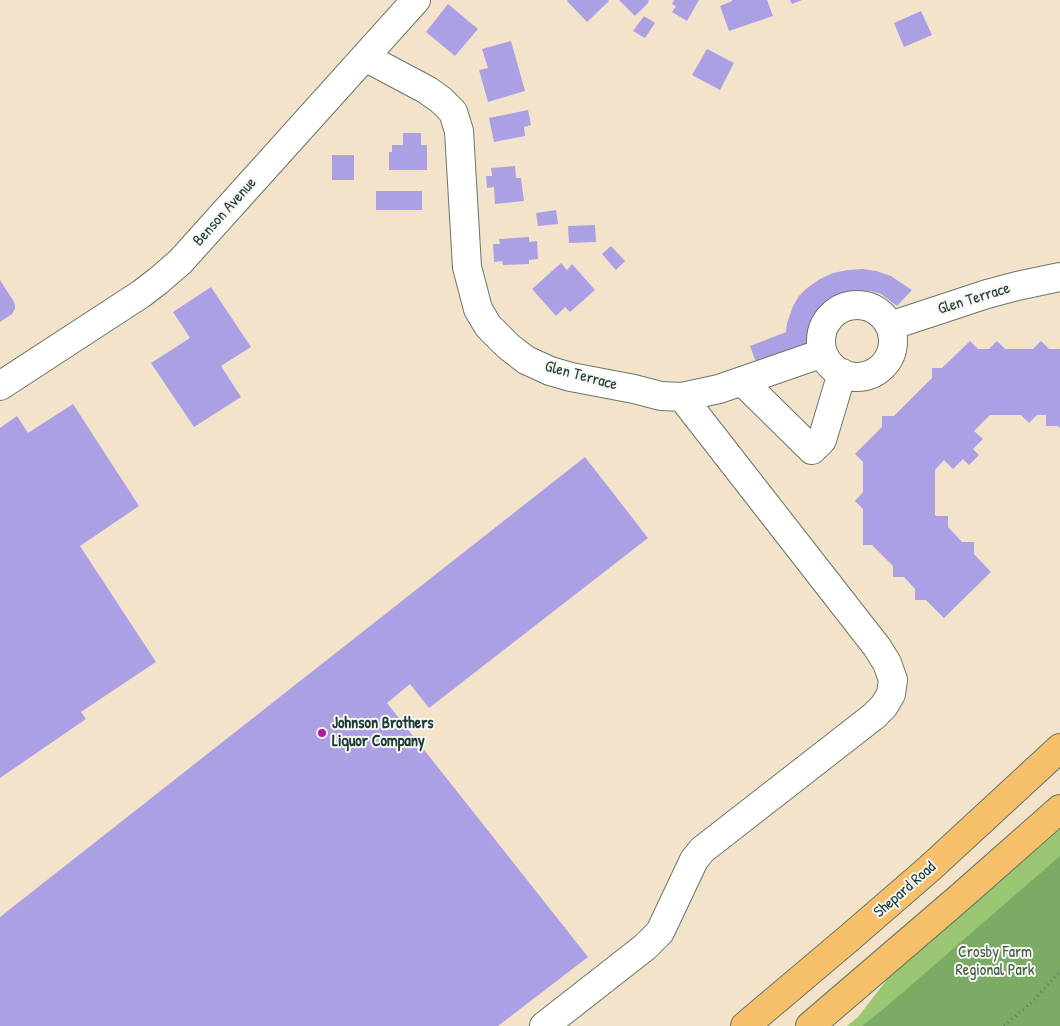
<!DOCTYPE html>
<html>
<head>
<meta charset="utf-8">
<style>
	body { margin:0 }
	canvas { display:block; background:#f3e3cb }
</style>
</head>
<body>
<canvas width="1060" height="1026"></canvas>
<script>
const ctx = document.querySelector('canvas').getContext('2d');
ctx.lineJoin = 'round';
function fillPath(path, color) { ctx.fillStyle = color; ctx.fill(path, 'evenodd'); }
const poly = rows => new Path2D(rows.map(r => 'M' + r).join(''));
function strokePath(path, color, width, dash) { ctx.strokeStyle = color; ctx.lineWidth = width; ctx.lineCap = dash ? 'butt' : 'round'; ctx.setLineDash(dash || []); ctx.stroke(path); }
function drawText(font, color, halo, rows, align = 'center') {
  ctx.font = font + ' "Patrick Hand",sans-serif'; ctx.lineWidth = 4; ctx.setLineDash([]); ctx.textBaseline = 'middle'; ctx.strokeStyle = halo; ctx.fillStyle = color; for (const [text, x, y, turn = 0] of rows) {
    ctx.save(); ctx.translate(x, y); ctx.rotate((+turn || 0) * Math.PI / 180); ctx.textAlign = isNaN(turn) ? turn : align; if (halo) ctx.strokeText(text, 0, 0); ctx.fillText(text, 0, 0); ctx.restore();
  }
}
fillPath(poly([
	[1060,814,1060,1026,847,1026,858,1017,902,960]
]), '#9bc673');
fillPath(poly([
	[1060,856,1060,1026,862,1026,886,1007]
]), '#7cab65');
fillPath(poly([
	[568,0,608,0,609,1,587,22,567,1],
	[619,0,649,0,648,1,649,2,635,16],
	[674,0,699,0,687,21,672,12,676,6,672,4],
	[732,0,767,0,773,16,729,31,720,6,732,1],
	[790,0,802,0,792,4],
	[448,4,478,29,455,56,426,32],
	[921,11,932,35,904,47,894,23],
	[644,16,655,23,645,38,633,31],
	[511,41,525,91,488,102,479,70,488,68,482,49],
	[707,49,734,63,720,90,692,75],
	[528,110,531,125,524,127,525,136,494,142,489,118],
	[403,133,421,133,421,145,427,145,427,170,389,170,389,152,392,152,392,145,403,145],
	[332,155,354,155,354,180,332,180],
	[515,166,516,178,521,178,524,201,495,204,494,187,487,188,486,176,492,176,491,168],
	[376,191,422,191,422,210,376,210],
	[556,210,558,224,538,226,536,213],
	[595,225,596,242,569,243,568,226],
	[529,237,529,242,537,241,538,259,529,260,529,264,503,265,502,261,494,262,493,244,500,244,499,239],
	[611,246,625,261,616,270,602,254],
	[561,263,567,270,572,264,595,290,570,312,565,307,556,316,532,289],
	[863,269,876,271,891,276,912,290,897,306,881,294,871,291,850,291,839,294,829,300,813,317,809,335,809,348,758,368,750,346,786,332,787,323,793,306,799,296,807,288,820,279,833,273,848,270],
	[0,280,14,302,15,306,15,309,12,314,0,322],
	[211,287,251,347,221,366,241,397,194,427,151,363,190,338,173,312],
	[970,341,978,349,989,349,997,341,1005,349,1033,349,1041,341,1049,349,1060,349,1060,428,1058,426,1046,426,1046,415,1037,415,1029,423,1021,415,990,415,974,431,983,439,973,449,979,455,969,465,963,459,953,469,944,460,935,470,935,515,937,516,948,516,948,527,962,542,974,542,974,554,991,572,944,618,926,600,915,600,915,589,904,577,893,577,893,566,872,545,863,545,863,509,855,501,863,492,863,462,855,454,882,427,882,416,894,416,932,378,932,368,942,368],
	[73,404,139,506,80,546,156,662,81,712,86,719,0,778,0,428,17,416,28,433],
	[585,457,648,538,429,708,410,684,387,703,588,957,498,1026,0,1026,0,917]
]), '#aca0e5');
const minor = poly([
	[365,57,427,90,441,100,453,112,459,131,467,267,478,309,488,326,508,346,526,360,550,371,571,377,634,389,661,396,682,397,719,389,823,353],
	'821 341a36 36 0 1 1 72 0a36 36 0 1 1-72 0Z',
	[890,326,987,294,1017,286,1060,277],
	[742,381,812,450,822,440,842,373],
	[0,386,141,294,158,281,180,262,416,0],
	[544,1026,645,947,660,932,694,860,702,850,874,716,884,706,891,694,893,680,887,663,877,647,682,397]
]);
const highway = poly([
	[745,1026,848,939,930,868,1060,748],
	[810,1026,958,899,1060,809]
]);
strokePath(minor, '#697769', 30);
strokePath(highway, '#697769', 30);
strokePath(poly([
	[1004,1026,1034,1000,1060,971]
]), '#697769', 3, [1, 4]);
strokePath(minor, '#fff', 28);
strokePath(highway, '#f6c06b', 28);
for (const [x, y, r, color] of [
	[322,733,5,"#b5179e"]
]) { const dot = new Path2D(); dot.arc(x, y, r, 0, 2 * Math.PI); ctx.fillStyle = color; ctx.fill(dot); strokePath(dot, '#f6f6f2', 2); }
drawText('16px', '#1f3d34', '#f6f6f2', [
	["Benson Avenue",225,212,-48],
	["Glen Terrace",974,299,-17],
	["Glen Terrace",581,376,15],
	["Shepard Road",905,890,-41]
]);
drawText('bold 16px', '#1f3d34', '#f6f6f2', [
	["Johnson Brothers",332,724],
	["Liquor Company",332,742]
], 'left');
drawText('16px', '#3e5f44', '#f6f6f2', [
	["Crosby Farm",995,953],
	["Regional Park",995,971]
]);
</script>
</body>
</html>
